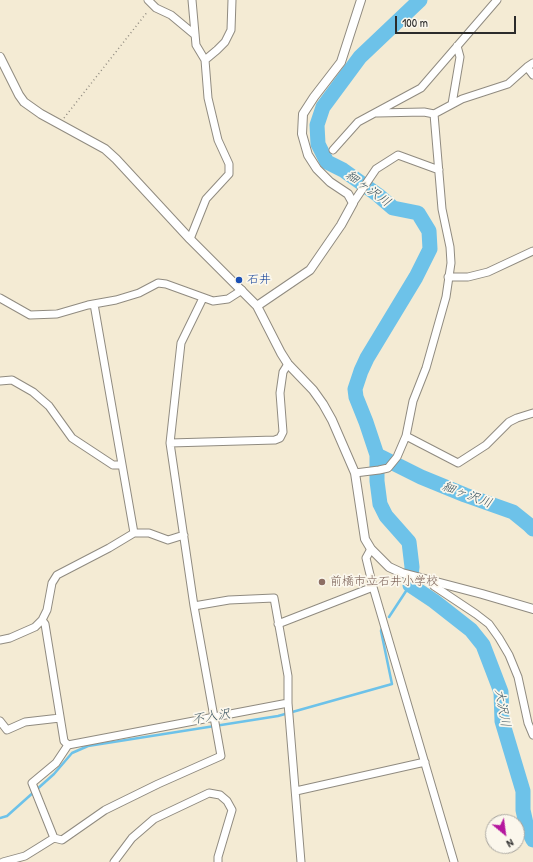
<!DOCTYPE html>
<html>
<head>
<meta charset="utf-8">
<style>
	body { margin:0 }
	#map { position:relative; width:533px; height:862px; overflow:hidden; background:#f4ebd4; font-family:"Patrick Hand",sans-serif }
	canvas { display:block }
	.north { position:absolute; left:485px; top:814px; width:40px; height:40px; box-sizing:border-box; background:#fbf7ec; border:1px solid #a8a59f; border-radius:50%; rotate:151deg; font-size:11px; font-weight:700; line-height:16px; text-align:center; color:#2b2b2b }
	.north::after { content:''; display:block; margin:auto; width:14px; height:18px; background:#b5179e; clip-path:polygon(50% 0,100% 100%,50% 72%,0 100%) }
	.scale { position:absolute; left:395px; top:16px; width:121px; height:18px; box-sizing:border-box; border:2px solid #2b2b2b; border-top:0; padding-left:5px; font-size:12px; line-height:14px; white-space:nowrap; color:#2b2b2b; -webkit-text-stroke:3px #fbf7ec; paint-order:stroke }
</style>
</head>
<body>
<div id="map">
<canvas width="533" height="862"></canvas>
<div class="north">N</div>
<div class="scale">100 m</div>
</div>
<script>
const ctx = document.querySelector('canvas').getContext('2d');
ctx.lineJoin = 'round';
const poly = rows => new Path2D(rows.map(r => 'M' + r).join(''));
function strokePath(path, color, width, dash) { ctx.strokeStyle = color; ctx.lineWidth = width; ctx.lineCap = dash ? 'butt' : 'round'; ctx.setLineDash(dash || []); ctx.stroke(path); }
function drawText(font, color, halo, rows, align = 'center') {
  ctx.font = font + ' "Patrick Hand","Klee One",sans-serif'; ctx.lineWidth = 3.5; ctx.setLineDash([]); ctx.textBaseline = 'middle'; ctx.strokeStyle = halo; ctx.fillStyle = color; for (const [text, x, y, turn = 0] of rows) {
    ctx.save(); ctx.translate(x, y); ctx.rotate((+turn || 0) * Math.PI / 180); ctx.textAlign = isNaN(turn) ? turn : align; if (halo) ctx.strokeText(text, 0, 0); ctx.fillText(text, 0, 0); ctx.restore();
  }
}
strokePath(poly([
	[389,617,410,585],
	[0,818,7,816,54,774,72,753,88,746,278,716,392,684,381,631,382,628]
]), '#6dc2e9', 2.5);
strokePath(poly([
	[420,0,360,57,323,107,317,125,318,144,327,162,343,170,378,195,393,208,418,213,429,231,430,249,416,277,367,358,361,371,355,389,356,397,366,422,377,455,377,481,380,504,386,516,409,542,412,567,410,585,434,601,471,630,483,645,501,692,502,721,523,791,523,810,527,828,533,840],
	[377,455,421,477,465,495,513,512,529,525,533,529]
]), '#6dc2e9', 15);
const minor = poly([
	[148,0,156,8,171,15,195,35],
	[205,60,217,50,225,42,231,30,232,0],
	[527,67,533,75],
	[452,104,460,57,457,46],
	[377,113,424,112,434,114],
	[333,150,358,122,421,88,497,0],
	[353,203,376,169,398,155,439,170],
	[190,239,206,199,229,174,229,164,218,140,208,98,205,60,196,45,192,0],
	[448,277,468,277,488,272,533,251],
	[0,298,30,315,57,314,88,305,116,300,139,293,158,283,166,284,213,301,228,299,242,290],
	[94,304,134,533],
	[0,381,12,380,33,392,49,406,72,438,113,465,122,465],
	[406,436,458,463,486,445,509,422,517,418,533,413],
	[170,443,275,440,280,438,283,432,280,393,283,372,288,364],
	[355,473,379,470,388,468,397,457,406,436,413,401,426,368,446,297,451,263,450,247,442,209,434,114,462,99,508,84,527,67,533,63],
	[371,549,366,558,373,587,454,862],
	[432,581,434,586,476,614,489,624,499,638,509,655,518,677,528,723,533,735],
	[194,606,229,600,274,598,288,676,288,703,301,862],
	[42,620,45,624,64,741,68,745,288,703],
	[278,624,373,587],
	[0,640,10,638,35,627,42,620,47,610,52,583,57,575,109,548,134,533,149,533,168,540,184,535],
	[0,721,7,730,25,722,60,718],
	[68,745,56,763,32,783,54,838,62,840,105,810,158,784,221,756,194,606,170,443,181,343,203,298],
	[296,791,425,762],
	[3,862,25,856,54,838],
	[114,862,132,838,154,819,209,793,220,795,227,801,232,810,218,857,218,862]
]);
const tertiary = poly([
	[0,57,19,95,24,102,41,114,105,149,116,159,190,239,257,306,281,353,288,364,313,390,323,404,332,420,355,473,365,539,371,549,389,567,402,573,482,594,533,609],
	[257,306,310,270,341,225,353,203,348,194,330,182,317,169,308,155,302,134,303,114,314,97,341,62,361,0]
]);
strokePath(minor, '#908b80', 9);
strokePath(tertiary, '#908b80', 10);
strokePath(poly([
	[64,118,148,11]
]), '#908b80', 1.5, [1, 3]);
strokePath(minor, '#fff', 7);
strokePath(tertiary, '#fff', 8);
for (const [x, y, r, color] of [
	[239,280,4,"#1a4fb4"],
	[322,582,4,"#8d6e63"]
]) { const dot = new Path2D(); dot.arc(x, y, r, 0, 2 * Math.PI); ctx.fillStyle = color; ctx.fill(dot); strokePath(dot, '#fbf7ec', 1.5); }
drawText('12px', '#164399', '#fbf7ec', [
	["石井",247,280]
], 'left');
drawText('12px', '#785e54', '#fbf7ec', [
	["前橋市立石井小学校",330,582]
], 'left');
drawText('italic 13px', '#3f5864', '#fbf7ec', [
	["細ヶ沢川",368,189,36],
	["細ヶ沢川",467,495,21],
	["大沢川",502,708,80],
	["不入沢",211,717,-9]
]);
</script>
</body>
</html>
